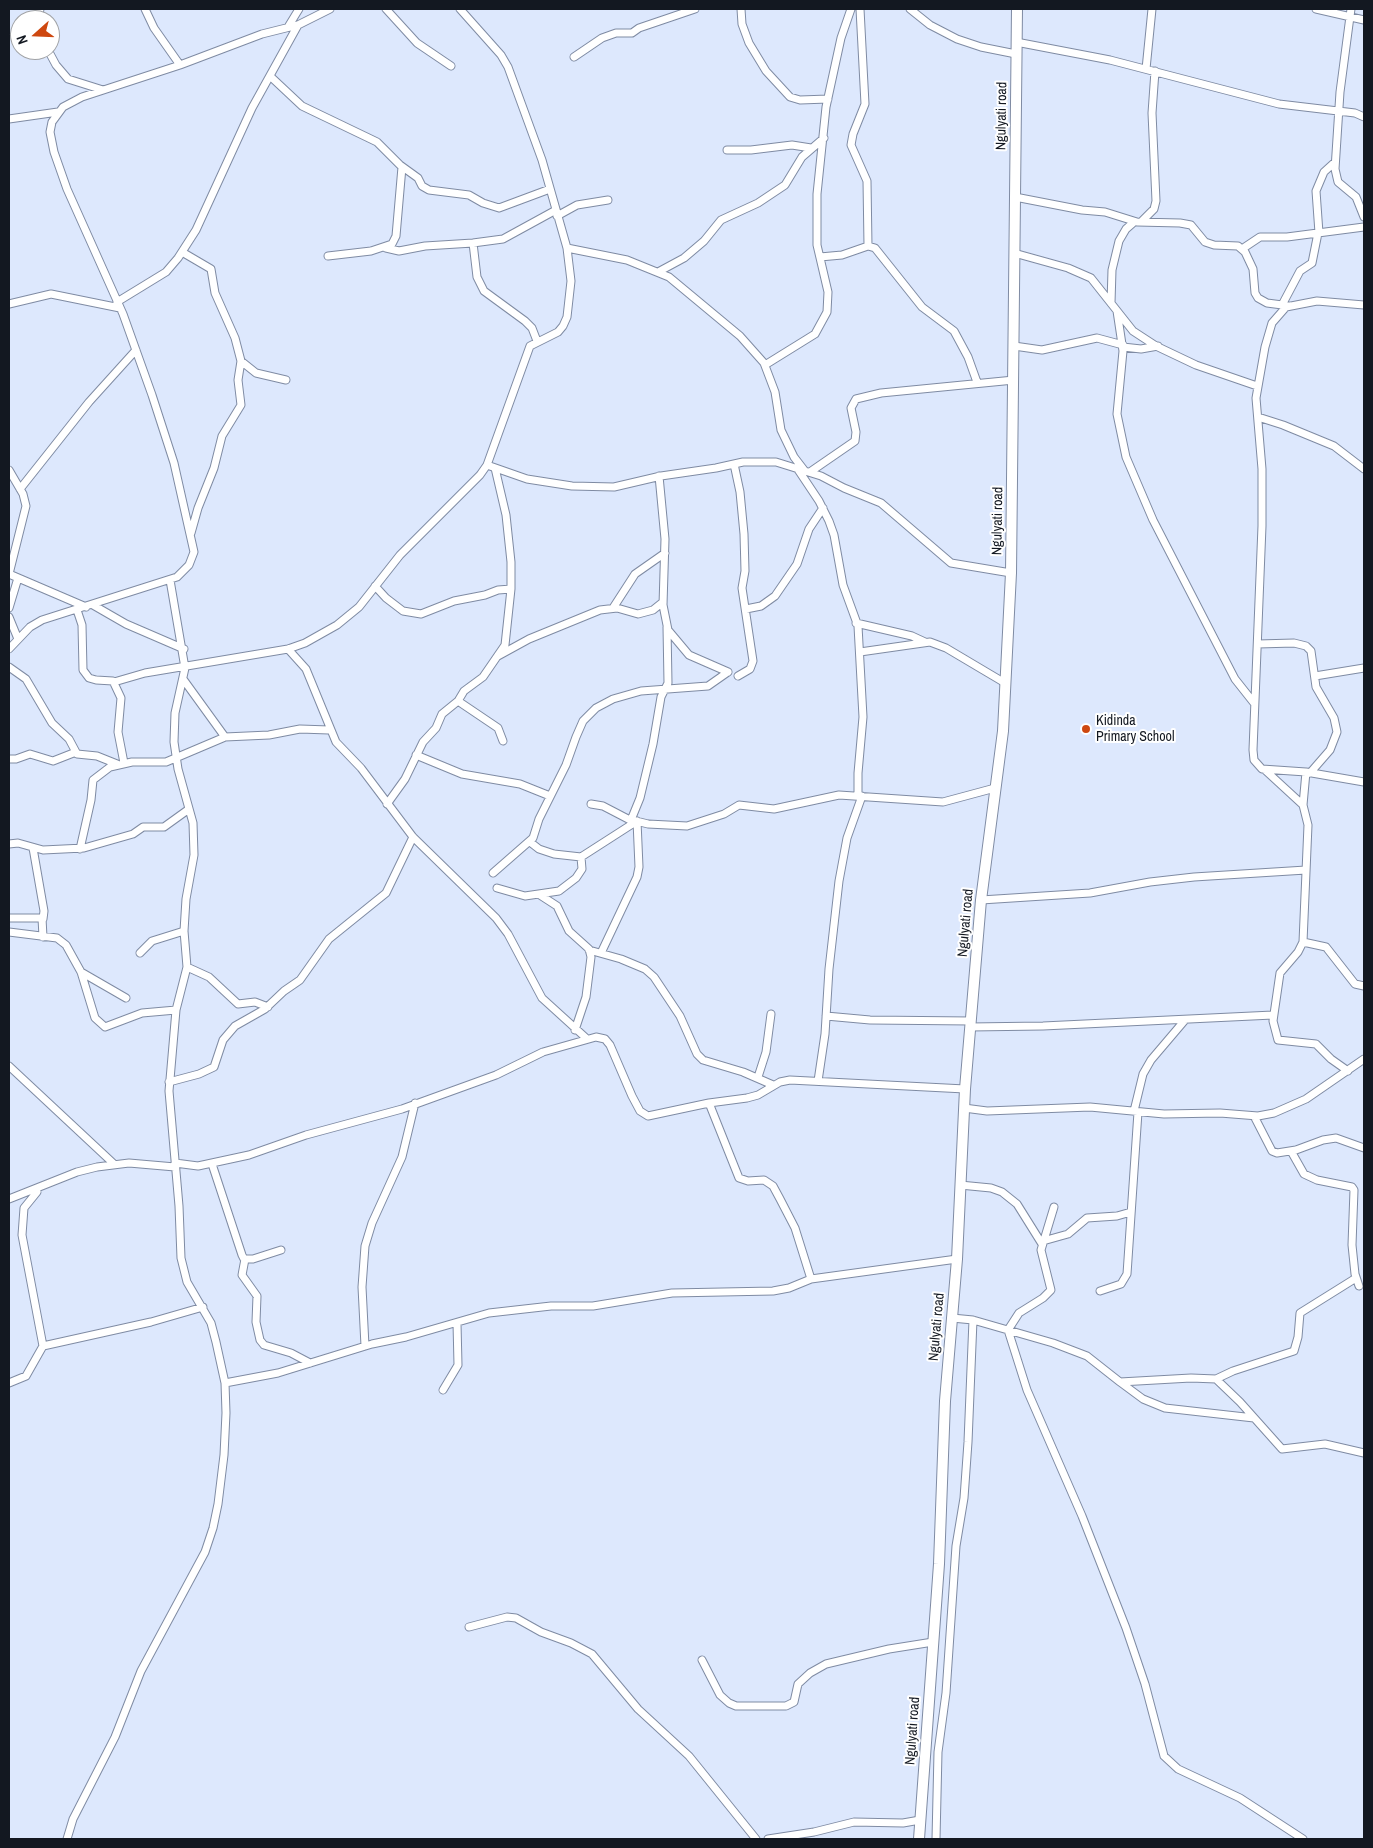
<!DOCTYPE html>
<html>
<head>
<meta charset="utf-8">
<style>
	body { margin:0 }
	#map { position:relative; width:1373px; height:1848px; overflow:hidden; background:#dde8fd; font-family:"Archivo Narrow",sans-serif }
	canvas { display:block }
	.frame { position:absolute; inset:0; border:10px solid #131821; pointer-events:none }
	.north { position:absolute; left:10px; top:10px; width:50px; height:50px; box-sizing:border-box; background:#fff; border:1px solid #a1a3a6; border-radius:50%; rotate:250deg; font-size:14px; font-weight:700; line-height:20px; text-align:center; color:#131821 }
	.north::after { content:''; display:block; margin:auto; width:18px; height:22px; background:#ce4810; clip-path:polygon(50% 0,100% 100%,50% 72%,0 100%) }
</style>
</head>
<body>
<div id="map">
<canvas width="1373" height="1848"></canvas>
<div class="frame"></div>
<div class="north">N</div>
</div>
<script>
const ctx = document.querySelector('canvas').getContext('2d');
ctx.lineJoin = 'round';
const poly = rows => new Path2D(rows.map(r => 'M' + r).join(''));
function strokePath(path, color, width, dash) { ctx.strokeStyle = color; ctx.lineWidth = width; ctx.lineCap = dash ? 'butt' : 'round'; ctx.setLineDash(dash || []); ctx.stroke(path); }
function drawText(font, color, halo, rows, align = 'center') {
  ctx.font = font + ' "Archivo Narrow",sans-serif'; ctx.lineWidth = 4; ctx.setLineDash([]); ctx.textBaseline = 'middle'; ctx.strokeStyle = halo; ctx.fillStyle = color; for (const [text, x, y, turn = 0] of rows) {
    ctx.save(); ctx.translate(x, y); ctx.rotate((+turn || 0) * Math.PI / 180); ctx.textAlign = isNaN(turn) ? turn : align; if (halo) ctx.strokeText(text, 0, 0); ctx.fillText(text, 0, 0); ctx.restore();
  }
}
const street = poly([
	[145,9,154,28,180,65],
	[386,9,417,43,451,66],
	[741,9,742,24,749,43,766,71,790,97,800,100,828,99],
	[860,9,865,104,853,134,851,145,867,181,868,246],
	[910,9,930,25,957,39,981,47,1016,54],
	[1316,9,1364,20],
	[1351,9,1340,92,1335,169,1338,182,1356,197,1364,217],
	[38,20,40,9],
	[288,27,299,9],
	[1016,42,1110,60,1279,104,1355,113,1364,117],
	[48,50,56,65,68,79,103,90],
	[574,57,602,38,616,33,632,33,639,28,695,9],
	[1146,69,1152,9],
	[270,76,302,106,377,142,400,165,418,178,422,186,429,190,469,195,483,203,499,208,550,189],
	[9,119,58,112],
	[727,150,751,150,792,145,811,148],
	[1015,197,1082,210,1105,212,1137,222,1180,223,1191,225,1205,242,1214,245,1238,246,1245,252,1253,269,1255,293,1258,298,1267,303,1290,306],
	[557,216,577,205,608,200],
	[1141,222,1154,209,1156,201,1152,113,1155,71],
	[1319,233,1316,191,1324,172,1335,162],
	[473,243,477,277,484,291,525,321,532,328,537,341],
	[386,248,399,251,425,246,473,243,503,239,556,210],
	[567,248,627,260,669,277,740,336,764,363,775,392,781,430,794,457,804,470],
	[1242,249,1260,237,1287,237,1364,227],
	[182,252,211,269,215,293,235,338,241,361,238,380,241,405,222,436,214,468,198,508,191,533],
	[1014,253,1068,268,1091,278,1133,331,1156,346,1196,365,1257,386],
	[328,256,371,251,392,244,396,236,402,167],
	[820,257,842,255,868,246,875,248,922,307,954,331,968,357,977,382],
	[658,272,684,258,704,241,721,220,758,203,785,185,802,157,824,138],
	[117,302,166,272,178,258,196,230,252,108,298,25],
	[1111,303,1112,270,1119,241,1126,229,1134,222],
	[9,304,51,294,120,308],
	[1282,305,1300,271,1312,263,1318,233],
	[1364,305,1317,301,1286,307,1272,323,1265,347,1256,398,1262,469,1262,526,1253,750,1254,760,1262,769,1306,772,1364,782],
	[1117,311,1123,351,1117,414,1126,457,1153,520,1235,679,1254,703],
	[1014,346,1042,350,1097,338,1123,345],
	[1123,347,1141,349,1158,346],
	[241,361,256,373,286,380],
	[765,365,815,334,827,312,828,292,817,245,817,194,826,107,841,38,851,9],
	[1258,417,1283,425,1334,446,1364,469],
	[734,464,740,492,744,534,745,571,742,588,753,661,750,669,738,676],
	[487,465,527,479,572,486,614,487,661,476,716,468,743,462,776,462,821,476,844,488,881,503,951,563,1011,573],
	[797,468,819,501,829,521,834,535,843,585,858,626,863,717,858,773,858,796],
	[9,470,23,494,26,506,9,574],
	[810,472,855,441,856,432,851,408,856,399,881,393,1014,380],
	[659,476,665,539,663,605,668,630,689,655,728,672],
	[20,489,89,402,136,350],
	[9,574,86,607],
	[375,586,386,598,403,611,421,614,454,601,485,595,498,590,511,589],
	[93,605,126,624,184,649],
	[9,608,18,578],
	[613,608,635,574,665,553],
	[746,609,761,606,775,596,797,564,809,529,823,508],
	[77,610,82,625,83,670,89,678,96,680,113,681,121,698,118,732,124,763],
	[9,617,18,639],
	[856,623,912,636,925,642],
	[1258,644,1294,643,1306,646,1311,651,1316,687,1334,718,1337,732,1330,750,1310,773],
	[9,649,30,627,42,620,177,577,189,565,194,552,174,463,152,395,123,314,67,189,54,152,50,132,52,122,63,107,82,97,180,65,262,34,298,25,330,9],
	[288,649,306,669,336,742,361,768,413,837,496,918,508,934,542,998,586,1038],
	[860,652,930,642,946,648,1005,683],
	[498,656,529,639,600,610,617,608,638,614,653,610,663,602],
	[9,667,26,679,52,723,69,739,77,754,97,756,117,764],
	[1315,676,1364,668],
	[183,679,225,737],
	[114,682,145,673,288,649,305,643,337,625,359,607,400,555,480,475,487,465,530,346,558,332,563,326,567,317,571,281,567,248,542,160,508,67,501,55,460,9],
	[458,701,498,728,503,741],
	[416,755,462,774,520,784,550,796],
	[9,759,16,759,30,754,53,761,76,752],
	[1265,770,1303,805],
	[1306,772,1303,805,1308,825,1303,942,1298,952,1280,973,1273,1021,1278,1040,1316,1044,1331,1059,1348,1071],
	[387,804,405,779,423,742,436,728,442,714,458,701,464,691,483,677,505,645,511,589,511,562,506,515,495,468],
	[591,804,603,806,628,819,648,824,687,826,724,814,739,805,774,809,839,795,943,802,995,788],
	[631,820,640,798,653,744,661,697,668,683,667,627],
	[530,842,539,849,554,854,581,857,637,821,639,867,637,877,601,953],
	[9,844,18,843,43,850,84,848,133,834,143,827,164,827,189,809],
	[33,848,44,911,43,919],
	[80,849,91,800,93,780,110,767,132,762,166,762,225,737,269,735,300,729,329,730],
	[493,873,533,838,539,819,566,765,576,737,583,721,596,708,613,699,641,691,708,686,728,672],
	[497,888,525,896,559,891,576,878,582,869,581,857],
	[540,895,557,906,569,931,589,949,591,957,586,997,575,1030],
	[981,900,1090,893,1150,882,1194,877,1306,870],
	[9,918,42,918,43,937],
	[9,932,57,938,66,945,81,972,95,1018,105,1027,142,1013,176,1010],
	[1303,942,1326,947,1355,984,1364,986],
	[589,950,621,959,645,969,654,977,680,1016,697,1054,703,1060,743,1072,773,1085],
	[140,953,152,941,184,931],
	[187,967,209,977,238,1004,255,1002,268,1007],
	[81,972,126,998],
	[826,1016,870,1020,971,1021],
	[970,1027,1043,1026,1273,1015],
	[9,1066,114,1164],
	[758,1077,766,1052,771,1014],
	[818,1081,825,1034,829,969,839,881,847,838,862,796],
	[169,1082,199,1074,214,1067,223,1040,235,1026,265,1009,284,991,300,980,329,939,386,893,413,837],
	[709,1103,739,1178,748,1181,764,1180,773,1186,780,1199,795,1228,811,1279],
	[964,1108,987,1111,1090,1107,1164,1114,1220,1113,1258,1116,1274,1113,1306,1099,1364,1059],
	[1134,1111,1143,1074,1151,1060,1185,1020],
	[1254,1116,1272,1151,1277,1153,1296,1150,1323,1140,1336,1138,1364,1148],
	[1291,1151,1304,1174,1317,1180,1352,1187,1354,1190,1352,1245,1355,1274,1359,1286],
	[175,1163,198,1166,249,1155,306,1135,402,1109,496,1075,543,1052,596,1037,605,1039,610,1045,632,1096,640,1111,648,1116,709,1103,747,1098,758,1095,780,1082,790,1080,965,1089],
	[212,1164,242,1255,244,1259,253,1259,281,1250],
	[960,1185,991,1188,1002,1192,1017,1204,1042,1244],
	[37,1192,24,1208,22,1235,43,1346],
	[9,1199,77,1172,97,1167,129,1163,175,1167],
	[1054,1207,1041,1250,1051,1290,1043,1298,1019,1313,1008,1330,1027,1390,1082,1516,1126,1628,1145,1684,1164,1756,1178,1769,1240,1798,1303,1839],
	[1043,1241,1068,1234,1087,1218,1117,1216,1131,1212],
	[245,1259,242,1275,257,1296,256,1322,260,1340,264,1345,291,1353,310,1363],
	[1100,1291,1121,1284,1127,1274,1138,1112],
	[952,1318,973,1320,1053,1343,1087,1356,1120,1382,1191,1378,1216,1379,1240,1402,1282,1449,1325,1444,1364,1453],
	[365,1346,362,1287,365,1246,372,1223,402,1157,415,1103],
	[1216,1379,1233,1371,1294,1351,1298,1337,1300,1313,1356,1278],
	[1120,1382,1143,1399,1165,1408,1254,1418],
	[9,1383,26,1376,43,1346,151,1322,203,1307],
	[225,1383,278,1373,372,1344,406,1337,489,1313,551,1306,593,1306,672,1293,773,1291,789,1288,811,1279,957,1259],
	[443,1390,458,1365,457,1323],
	[469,1627,507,1617,516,1618,541,1632,571,1643,592,1654,638,1709,689,1756,756,1839],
	[702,1660,720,1695,729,1703,736,1706,786,1706,794,1702,798,1684,810,1673,826,1664,889,1649,933,1642],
	[67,1839,73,1819,115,1737,141,1671,205,1552,213,1528,218,1504,224,1455,226,1413,225,1383,216,1342,211,1323,187,1282,181,1258,179,1206,169,1091,176,1010,187,967,184,931,186,899,194,855,193,823,178,769,174,742,175,713,185,668,170,580],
	[768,1839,814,1832,854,1822,903,1823,920,1820],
	[936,1839,938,1752,946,1693,956,1546,964,1498,968,1442,973,1320]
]);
const secondary = poly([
	[919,1839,939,1564,945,1401,957,1259,965,1089,981,900,1003,731,1011,573,1017,9]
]);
strokePath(street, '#7f8ba3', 9);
strokePath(secondary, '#7f8ba3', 12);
strokePath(street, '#fff', 7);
strokePath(secondary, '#fff', 10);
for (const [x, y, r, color] of [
	[1086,729,5,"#ce4810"]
]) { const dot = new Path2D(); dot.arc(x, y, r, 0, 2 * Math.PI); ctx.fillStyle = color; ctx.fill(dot); strokePath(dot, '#fff', 2); }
drawText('14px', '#131821', '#fff', [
	["Ngulyati road",1002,116,-89],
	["Ngulyati road",998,521,-89],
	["Ngulyati road",966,923,-85],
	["Ngulyati road",937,1327,-85],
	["Ngulyati road",913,1731,-86]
]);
drawText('14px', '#131821', '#fff', [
	["Kidinda",1096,721],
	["Primary School",1096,737]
], 'left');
</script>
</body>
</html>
